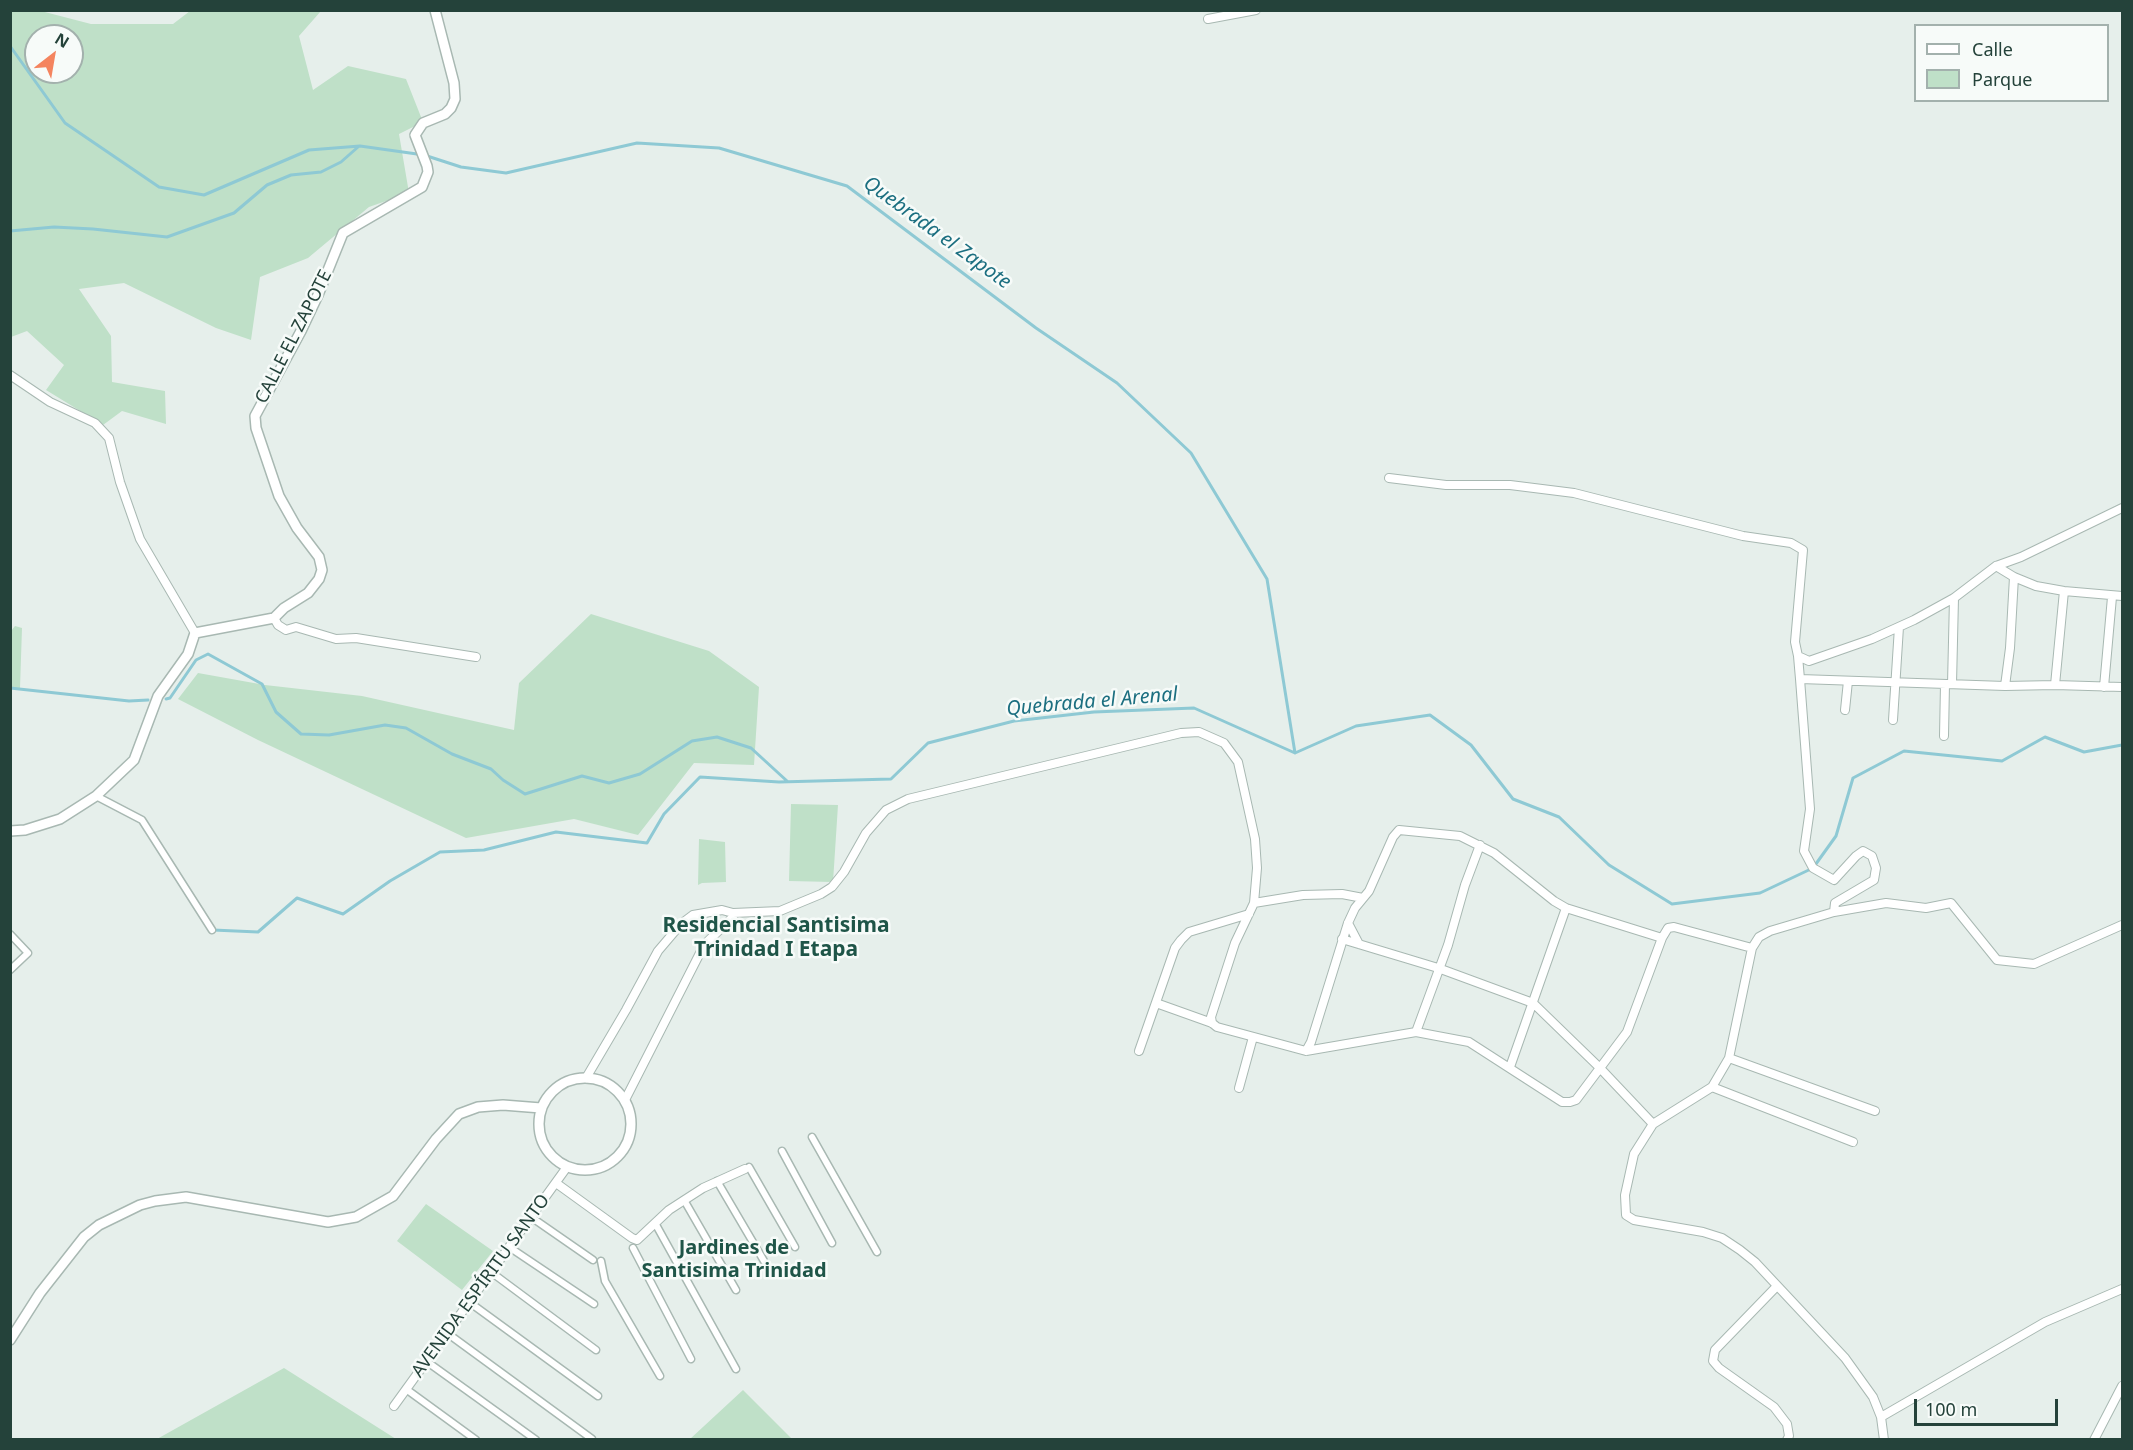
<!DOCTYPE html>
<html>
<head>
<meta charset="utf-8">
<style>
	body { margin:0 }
	#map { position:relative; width:2133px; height:1450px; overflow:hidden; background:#e6efeb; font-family:"Noto Sans",sans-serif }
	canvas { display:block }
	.frame { position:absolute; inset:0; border:12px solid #24423a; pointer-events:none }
	.legend { position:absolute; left:1914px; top:24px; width:195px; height:78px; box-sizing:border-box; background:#f7fbf9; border:2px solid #a3b1ad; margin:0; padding:8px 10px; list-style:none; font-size:18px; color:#24423a }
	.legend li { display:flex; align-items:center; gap:12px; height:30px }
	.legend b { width:30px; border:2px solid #a3b1ad }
	.north { position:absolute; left:24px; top:24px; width:60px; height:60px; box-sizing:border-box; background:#f7fbf9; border:2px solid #a3b1ad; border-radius:50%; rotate:31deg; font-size:16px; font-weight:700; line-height:24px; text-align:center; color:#24423a }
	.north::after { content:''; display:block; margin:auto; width:21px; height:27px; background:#f4845f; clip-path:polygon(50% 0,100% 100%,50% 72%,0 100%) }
	.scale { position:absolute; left:1914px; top:1399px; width:144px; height:27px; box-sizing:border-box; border:3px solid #24423a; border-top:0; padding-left:8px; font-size:18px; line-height:21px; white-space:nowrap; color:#24423a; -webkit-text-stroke:4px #f7fbf9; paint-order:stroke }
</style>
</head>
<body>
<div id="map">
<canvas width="2133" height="1450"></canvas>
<div class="frame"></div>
<ul class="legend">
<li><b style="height:8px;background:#fff"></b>Calle</li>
<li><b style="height:16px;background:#bfe0c8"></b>Parque</li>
</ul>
<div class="north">N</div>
<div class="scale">100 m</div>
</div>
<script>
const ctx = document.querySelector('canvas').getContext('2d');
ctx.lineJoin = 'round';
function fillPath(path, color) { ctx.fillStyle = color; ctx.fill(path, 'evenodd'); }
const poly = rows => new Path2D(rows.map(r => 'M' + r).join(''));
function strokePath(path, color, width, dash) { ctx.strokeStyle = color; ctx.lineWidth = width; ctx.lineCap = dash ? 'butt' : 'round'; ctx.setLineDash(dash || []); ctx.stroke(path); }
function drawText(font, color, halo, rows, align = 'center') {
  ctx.font = font + ' "Noto Sans",sans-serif'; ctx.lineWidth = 5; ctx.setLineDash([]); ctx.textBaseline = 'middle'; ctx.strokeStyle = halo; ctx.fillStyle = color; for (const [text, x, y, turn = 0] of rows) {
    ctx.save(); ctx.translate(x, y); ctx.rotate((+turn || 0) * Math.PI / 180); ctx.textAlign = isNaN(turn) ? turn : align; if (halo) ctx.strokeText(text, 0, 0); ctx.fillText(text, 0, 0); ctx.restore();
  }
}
fillPath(poly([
	[11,11,41,11,91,24,173,24,190,11,321,11,299,36,313,90,348,66,406,79,423,122,399,134,409,193,369,207,308,258,260,277,251,340,216,328,124,283,79,289,111,336,112,382,165,391,166,424,122,411,103,425,46,390,64,365,27,331,11,337],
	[36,36,72,36,72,72,36,72],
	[591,614,709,651,759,687,754,765,694,763,638,835,574,819,466,838,258,740,178,699,198,673,265,685,362,696,514,730,519,683],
	[15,626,22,628,20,688,11,688,11,631],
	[791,804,838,805,833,882,789,881],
	[699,839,725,842,726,882,702,883,698,885],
	[426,1204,493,1251,462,1290,397,1241],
	[284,1368,396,1439,157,1439],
	[743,1390,792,1439,690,1439]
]), '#bfe0c8');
strokePath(poly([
	[10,46,65,123,159,187,204,195,309,150,360,146,424,155,461,167,506,173,637,143,719,148,847,186,1036,328,1117,383,1191,453,1267,579,1295,753],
	[10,231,54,227,93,229,167,237,234,213,267,185,291,175,321,172,341,162,358,147],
	[10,688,129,701,148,700],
	[166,699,170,698,196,660,208,654,262,684,276,712,301,734,329,735,385,725,406,728,452,754,491,769,503,780,525,794,582,776,609,783,640,774,692,741,717,737,751,748,787,781],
	[1295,753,1356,726,1430,715,1471,745,1513,799,1559,817,1609,865,1672,904,1760,893,1813,868,1836,836,1853,778,1904,751,2002,761,2045,737,2084,752,2122,745],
	[213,930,258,932,297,898,343,914,390,881,440,852,484,850,556,832,647,843,664,814,700,777,779,782,891,779,928,743,1014,721,1094,712,1194,708,1295,753]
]), '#8ec9d4', 3);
const pedestrian = poly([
	[96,796,142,820,212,930],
	[10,934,28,953,10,970],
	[812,1137,877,1252],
	[782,1151,832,1243],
	[749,1167,795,1247],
	[717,1181,764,1261],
	[684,1200,736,1290],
	[531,1217,593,1260],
	[655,1223,736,1369],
	[509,1247,594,1304],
	[633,1248,691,1359],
	[601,1261,605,1281,660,1376],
	[491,1272,596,1350],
	[469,1302,598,1396],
	[447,1333,592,1439],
	[426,1361,536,1440],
	[406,1389,476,1440]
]);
const minor = poly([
	[1208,19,1256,10],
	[10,375,50,402,95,423,109,438,120,482,140,539,195,633],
	[1389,478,1446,485,1510,485,1574,493,1743,536,1791,543,1803,550,1795,642,1798,656,1809,661,1872,639,1914,620,1954,598,1996,566,2021,557,2122,508],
	[1996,566,2014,577,2036,586,2064,591,2122,596],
	[274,618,278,625,286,630,296,627,336,639,356,638,476,657],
	[1798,656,1800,679,2005,686,2055,685,2122,687],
	[1800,679,1810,809,1804,851,1813,868,1834,880,1856,856,1863,851,1872,856,1876,868,1874,880,1835,903,1834,912],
	[1952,684,1954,598],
	[2055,685,2064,591],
	[2005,686,2010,648,2014,577],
	[2104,687,2112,597],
	[1845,710,1848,681],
	[1893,720,1899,627],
	[1944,736,1945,684],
	[1254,903,1303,895,1342,894,1363,898],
	[1348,923,1359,944],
	[1342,939,1438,968,1533,1003,1599,1067,1653,1124],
	[1156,1003,1212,1023,1217,1027,1306,1051,1416,1032,1469,1042,1562,1102,1570,1102,1576,1100,1627,1032,1662,938,1668,928,1674,927,1752,948],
	[1416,1032,1448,945,1465,885,1480,845],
	[1139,1051,1175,948,1181,940,1189,932,1249,914],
	[1306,1051,1311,1042,1348,923,1355,908,1369,891,1393,837,1399,830,1460,836,1494,853,1554,901,1566,908,1662,938],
	[1729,1058,1875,1111],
	[1510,1067,1566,908],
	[586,1078,626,1010,658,951,681,924,693,915,722,910,733,913,780,911,821,894,832,887,844,872,866,833,886,810,908,799,1181,733,1199,732,1224,743,1238,762,1255,839,1257,868,1254,903,1235,943,1211,1017,1212,1023],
	[1712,1087,1853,1142],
	[1239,1088,1253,1037],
	[625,1100,700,953,708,941,733,917,733,913],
	[556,1183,632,1238,637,1240,669,1210,703,1188,745,1169],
	[1777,1286,1715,1350,1713,1361,1719,1368,1774,1407,1787,1424,1789,1436,1787,1440],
	[394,1406,567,1167],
	[1881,1417,2045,1322,2122,1289],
	[1884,1440,1881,1417,1873,1397,1845,1358,1755,1262,1740,1250,1722,1238,1703,1232,1634,1220,1626,1215,1625,1195,1634,1154,1653,1124,1712,1087,1729,1058,1752,948,1759,937,1770,931,1834,912,1886,903,1926,908,1951,903,1997,960,2034,964,2122,925],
	[2094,1440,2122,1386]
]);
const tertiary = poly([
	[10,831,25,830,60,819,96,796,134,760,158,696,188,654,195,633,274,618,284,608,308,593,319,579,322,570,319,557,297,528,279,496,256,428,255,416,301,331,318,295,343,233,422,187,428,172,427,166,415,135,423,123,445,114,451,108,455,99,454,83,435,10],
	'539 1124a46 46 0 1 1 92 0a46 46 0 1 1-92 0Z',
	[10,1340,40,1293,84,1237,99,1225,140,1205,155,1201,186,1197,328,1222,356,1217,393,1196,436,1139,459,1114,478,1107,503,1105,541,1108]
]);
strokePath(pedestrian, '#a8b8b2', 9);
strokePath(minor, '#a8b8b2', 10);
strokePath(tertiary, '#a8b8b2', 12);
strokePath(pedestrian, '#fff', 6);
strokePath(minor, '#fff', 8);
strokePath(tertiary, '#fff', 9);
drawText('18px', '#24423a', '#f7fbf9', [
	["CALLE EL ZAPOTE",294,337,-63],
	["AVENIDA ESPÍRITU SANTO",481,1286,-54]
]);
drawText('italic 20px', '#1c6f80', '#f7fbf9', [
	["Quebrada el Zapote",937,233,36],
	["Quebrada el Arenal",1092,702,-5]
]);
drawText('bold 20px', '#1f5548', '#f7fbf9', [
	["Jardines de",734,1248],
	["Santisima Trinidad",734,1271]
]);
drawText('bold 21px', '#1f5548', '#f7fbf9', [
	["Residencial Santisima",776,926],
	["Trinidad I Etapa",776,950]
]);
</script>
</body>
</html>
